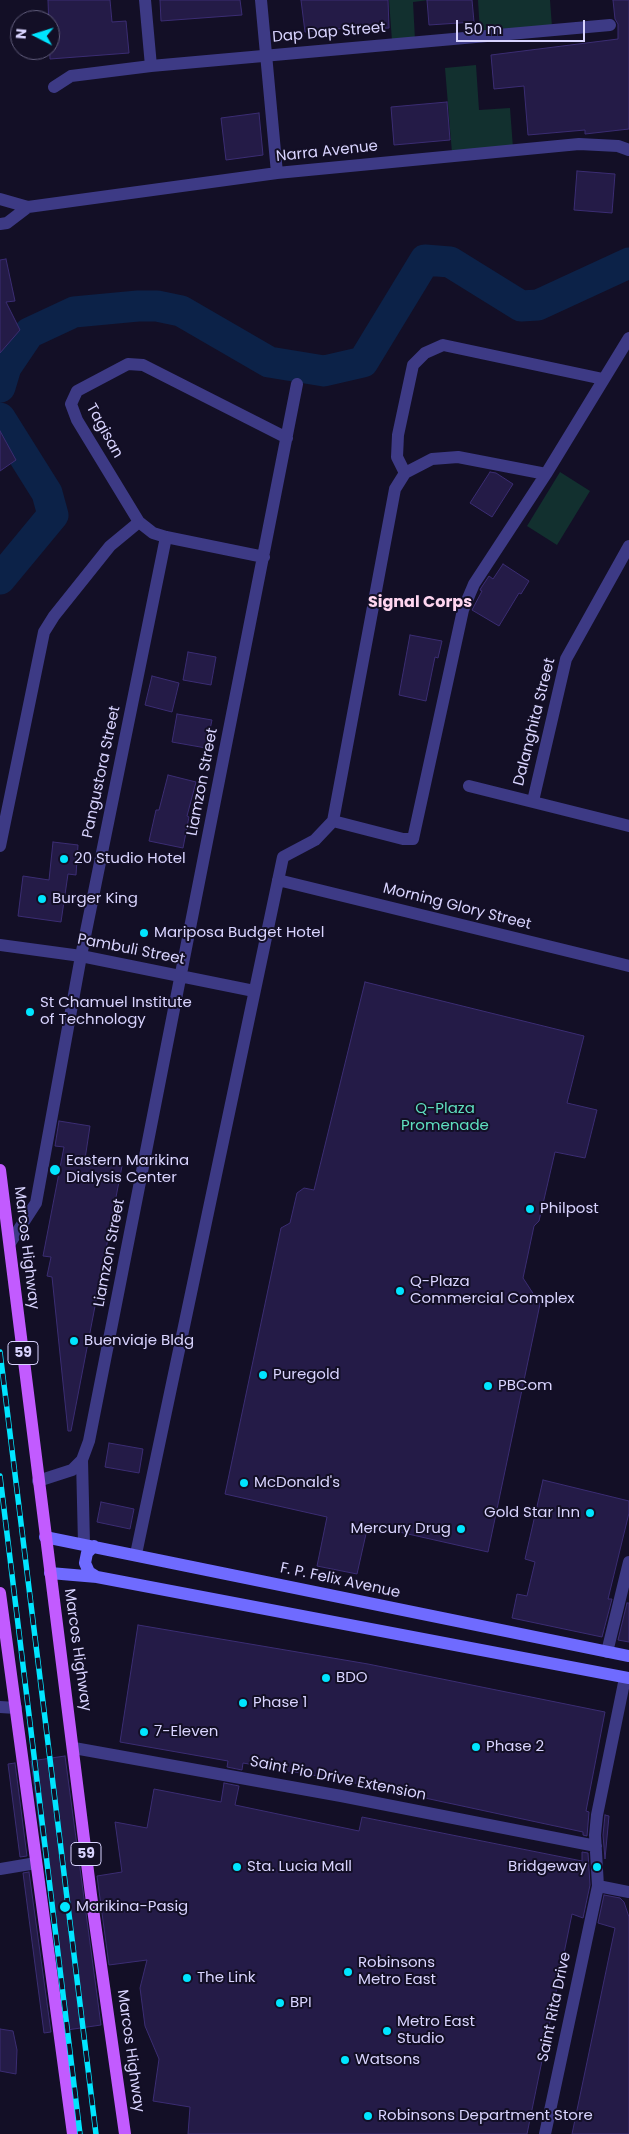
<!DOCTYPE html>
<html>
<head>
<meta charset="utf-8">
<style>
	body { margin:0 }
	#map { position:relative; width:629px; height:2134px; overflow:hidden; background:#130f26; font-family:Poppins,sans-serif }
	canvas { display:block }
	.north { position:absolute; left:10px; top:10px; width:50px; height:50px; box-sizing:border-box; background:#130f26; border:1px solid #625e7d; border-radius:50%; rotate:275deg; font-size:14px; font-weight:700; line-height:20px; text-align:center; color:#d9d4ff }
	.north::after { content:''; display:block; margin:auto; width:18px; height:22px; background:#00e5ff; clip-path:polygon(50% 0,100% 100%,50% 72%,0 100%) }
	.scale { position:absolute; left:456px; top:20px; width:129px; height:22px; box-sizing:border-box; border:2px solid #d9d4ff; border-top:0; padding-left:6px; font-size:15px; line-height:18px; white-space:nowrap; color:#d9d4ff; -webkit-text-stroke:4px #130f26; paint-order:stroke }
</style>
</head>
<body>
<div id="map">
<canvas width="629" height="2134"></canvas>
<div class="north">N</div>
<div class="scale">50 m</div>
</div>
<script>
const ctx = document.querySelector('canvas').getContext('2d');
ctx.lineJoin = 'round';
function fillPath(path, color) { ctx.fillStyle = color; ctx.fill(path, 'evenodd'); }
const poly = rows => new Path2D(rows.map(r => 'M' + r).join(''));
function strokePath(path, color, width, dash) { ctx.strokeStyle = color; ctx.lineWidth = width; ctx.lineCap = dash ? 'butt' : 'round'; ctx.setLineDash(dash || []); ctx.stroke(path); }
function drawText(font, color, halo, rows, align = 'center') {
  ctx.font = font + ' Poppins,sans-serif'; ctx.lineWidth = 4; ctx.setLineDash([]); ctx.textBaseline = 'middle'; ctx.strokeStyle = halo; ctx.fillStyle = color; for (const [text, x, y, turn = 0] of rows) {
    ctx.save(); ctx.translate(x, y); ctx.rotate((+turn || 0) * Math.PI / 180); ctx.textAlign = isNaN(turn) ? turn : align; if (halo) ctx.strokeText(text, 0, 0); ctx.fillText(text, 0, 0); ctx.restore();
  }
}
fillPath(poly([
	[389,0,429,0,413,2,415,40,392,41],
	[478,0,550,0,552,27,480,33],
	[476,65,479,110,510,108,513,148,452,153,445,68],
	[560,472,590,491,557,545,527,526]
]), '#12302f');
strokePath(poly([
	[0,387,6,367,29,333,74,312,138,306,157,306,181,311,269,362,324,371,363,362,425,260,450,262,521,306,538,305,629,263],
	[0,418,47,493,53,515,0,579]
]), '#0c2248', 31);
const building = poly([
	[48,0,110,0,112,22,126,21,129,53,50,59,48,0],
	[160,0,240,0,242,15,161,21,160,0],
	[301,0,388,0,389,28,348,30,348,28,305,32,301,0],
	[427,0,472,0,474,22,429,25,427,0],
	[613,0,629,0,629,129,585,134,585,130,528,135,524,86,494,89,491,55,618,39,618,24,615,19,613,0],
	[447,102,450,140,394,145,391,107,447,102],
	[259,113,263,155,226,160,221,118,259,113],
	[577,171,615,174,612,213,574,210,577,171],
	[6,259,15,301,6,302,20,330,0,353,0,260,6,259],
	[0,431,16,460,0,471,0,431],
	[490,472,496,473,513,484,492,517,470,503,490,472],
	[503,564,529,581,521,594,519,593,499,626,472,610,482,591,480,590,481,588,489,576,493,579,503,564],
	[410,635,442,641,438,658,435,657,426,701,399,695,410,635],
	[188,652,216,657,211,685,183,680,188,652],
	[152,676,179,683,172,712,145,705,152,676],
	[177,714,212,720,206,748,172,742,177,714],
	[168,775,196,782,187,816,189,817,183,848,149,841,156,810,159,810,168,775],
	[53,842,78,845,76,875,68,874,61,922,18,916,23,876,49,880,53,842],
	[365,982,584,1036,567,1103,597,1110,585,1158,555,1152,539,1221,534,1226,523,1278,540,1304,488,1552,368,1525,357,1574,317,1566,327,1517,225,1494,281,1228,290,1223,297,1193,304,1188,314,1190,365,982],
	[59,1121,90,1126,85,1159,122,1166,71,1431,68,1431,52,1277,47,1276,51,1257,43,1256,64,1147,55,1146,59,1121],
	[109,1443,143,1449,139,1473,105,1467,109,1443],
	[543,1480,629,1501,629,1513,608,1599,612,1599,602,1637,512,1618,517,1594,527,1596,535,1562,525,1559,543,1480],
	[101,1502,134,1509,130,1529,97,1522,101,1502],
	[627,1603,629,1603,629,1642,618,1640,627,1603],
	[138,1625,368,1664,605,1712,586,1811,589,1812,587,1836,583,1835,583,1832,346,1781,243,1763,242,1770,227,1767,228,1761,120,1742,138,1625],
	[65,1756,101,2025,67,2030,31,1761,65,1756],
	[15,1763,27,1856,20,1857,8,1764,15,1763],
	[224,1783,239,1786,235,1805,359,1831,362,1817,582,1861,582,1852,588,1853,590,1885,583,1918,572,1914,527,2134,188,2134,190,2107,153,2101,159,2059,145,2026,140,1988,147,1960,109,1965,97,1876,122,1872,115,1822,147,1828,154,1789,221,1802,224,1783],
	[605,1815,609,1816,605,1859,603,1835,605,1815],
	[29,1872,51,2032,44,2033,23,1873,29,1872],
	[604,1895,620,1898,624,1902,629,1917,629,2134,572,2134,615,1928,598,1923,604,1895],
	[0,2029,13,2031,17,2050,16,2074,0,2071,0,2029]
]);
fillPath(building, '#241b47');
strokePath(building, '#3b2d73', 1);
strokePath(poly([
	[145,0,151,66],
	[261,0,277,173],
	[54,87,71,76,151,66,610,25],
	[0,199,28,207,277,173,579,144,618,146,629,150],
	[0,224,7,223,28,207],
	[405,473,432,459,458,457,546,474],
	[264,557,166,537,153,533,139,522,77,420,71,404,77,391,128,364,143,365,287,438],
	[469,786,629,826],
	[533,801,566,659,629,546],
	[333,821,403,839,413,839,463,610,474,584,546,474,629,338],
	[0,846,44,632,54,616,110,546,139,522],
	[278,880,629,966],
	[0,945,81,956,254,991],
	[10,1243,36,1203,81,956,166,537],
	[82,1460,84,1544],
	[38,1481,72,1470,82,1460,89,1441,297,384],
	[136,1554,283,857,315,840,333,821,395,489,405,473,397,457,398,435,413,365,425,353,443,345,603,379],
	[607,1652,629,1562],
	[0,1707,16,1708],
	[74,1748,341,1796,596,1846],
	[0,1869,36,1863],
	[598,1886,629,1892],
	[545,2134,598,1886,595,1835,597,1815,625,1678]
]), '#3d3a85', 12);
strokePath(poly([
	[45,1537,629,1656],
	[94,1546,87,1553,85,1563,89,1572,97,1577],
	[50,1573,97,1577,629,1678]
]), '#6f6bff', 12);
strokePath(poly([
	[0,1170,91,1895,125,2134],
	[0,1593,73,2134]
]), '#c25bff', 12);
const rail = poly([
	[0,1352,96,2134],
	[0,1476,80,2134]
]);
strokePath(rail, '#00e5ff', 5.5);
strokePath(rail, '#130f26', 4, [11]);
for (const [x, y, r, color] of [
	[64,859,5,"#00e5ff"],
	[42,899,5,"#00e5ff"],
	[144,933,5,"#00e5ff"],
	[30,1012,5,"#00e5ff"],
	[55,1170,6,"#00e5ff"],
	[530,1209,5,"#00e5ff"],
	[400,1291,5,"#00e5ff"],
	[74,1341,5,"#00e5ff"],
	[263,1375,5,"#00e5ff"],
	[488,1386,5,"#00e5ff"],
	[244,1483,5,"#00e5ff"],
	[590,1513,5,"#00e5ff"],
	[461,1529,5,"#00e5ff"],
	[326,1678,5,"#00e5ff"],
	[243,1703,5,"#00e5ff"],
	[144,1732,5,"#00e5ff"],
	[476,1747,5,"#00e5ff"],
	[237,1867,5,"#00e5ff"],
	[597,1867,5,"#00e5ff"],
	[65,1907,6,"#00e5ff"],
	[348,1972,5,"#00e5ff"],
	[187,1978,5,"#00e5ff"],
	[280,2003,5,"#00e5ff"],
	[387,2031,5,"#00e5ff"],
	[345,2060,5,"#00e5ff"],
	[368,2116,5,"#00e5ff"]
]) { const dot = new Path2D(); dot.arc(x, y, r, 0, 2 * Math.PI); ctx.fillStyle = color; ctx.fill(dot); strokePath(dot, '#130f26', 2); }
for (const [x, y, w] of [
	[23,1353,30],
	[86,1854,30]
]) { const box = new Path2D(); box.roundRect(x - w / 2, y - 11.5, w, 23, 4); ctx.fillStyle = '#130f26'; ctx.fill(box); strokePath(box, '#d9d4ff', 1); }
drawText('bold 14px', '#d9d4ff', null, [
	["59",23,1353],
	["59",86,1854]
]);
drawText('15px', '#d9d4ff', '#130f26', [
	["Dap Dap Street",329,33,-5],
	["Narra Avenue",327,152,-6],
	["Tagisan",104,431,61],
	["Dalanghita Street",535,722,-76],
	["Pangustora Street",102,772,-78],
	["Liamzon Street",203,782,-79],
	["Morning Glory Street",457,907,14],
	["Pambuli Street",131,950,11],
	["Marcos Highway",26,1248,83],
	["Liamzon Street",110,1253,-79],
	["F. P. Felix Avenue",340,1581,12],
	["Marcos Highway",77,1650,82],
	["Saint Pio Drive Extension",338,1779,11],
	["Saint Rita Drive",555,2007,-78],
	["Marcos Highway",130,2051,82]
]);
drawText('15px', '#d9d4ff', '#130f26', [
	["20 Studio Hotel",74,859],
	["Burger King",52,899],
	["Mariposa Budget Hotel",154,933],
	["St Chamuel Institute",40,1003],
	["of Technology",40,1020],
	["Eastern Marikina",66,1161],
	["Dialysis Center",66,1178],
	["Philpost",540,1209],
	["Q-Plaza",410,1282],
	["Commercial Complex",410,1299],
	["Buenviaje Bldg",84,1341],
	["Puregold",273,1375],
	["PBCom",498,1386],
	["McDonald's",254,1483],
	["Gold Star Inn",580,1513,"right"],
	["Mercury Drug",451,1529,"right"],
	["BDO",336,1678],
	["Phase 1",253,1703],
	["7-Eleven",154,1732],
	["Phase 2",486,1747],
	["Sta. Lucia Mall",247,1867],
	["Bridgeway",587,1867,"right"],
	["Marikina-Pasig",76,1907],
	["Robinsons",358,1963],
	["Metro East",358,1980],
	["The Link",197,1978],
	["BPI",290,2003],
	["Metro East",397,2022],
	["Studio",397,2039],
	["Watsons",355,2060],
	["Robinsons Department Store",378,2116]
], 'left');
drawText('15px', '#5fe0c0', '#130f26', [
	["Q-Plaza",445,1109],
	["Promenade",445,1126]
]);
drawText('bold 16px', '#ffd6f0', '#130f26', [
	["Signal Corps",420,603]
]);
</script>
</body>
</html>
